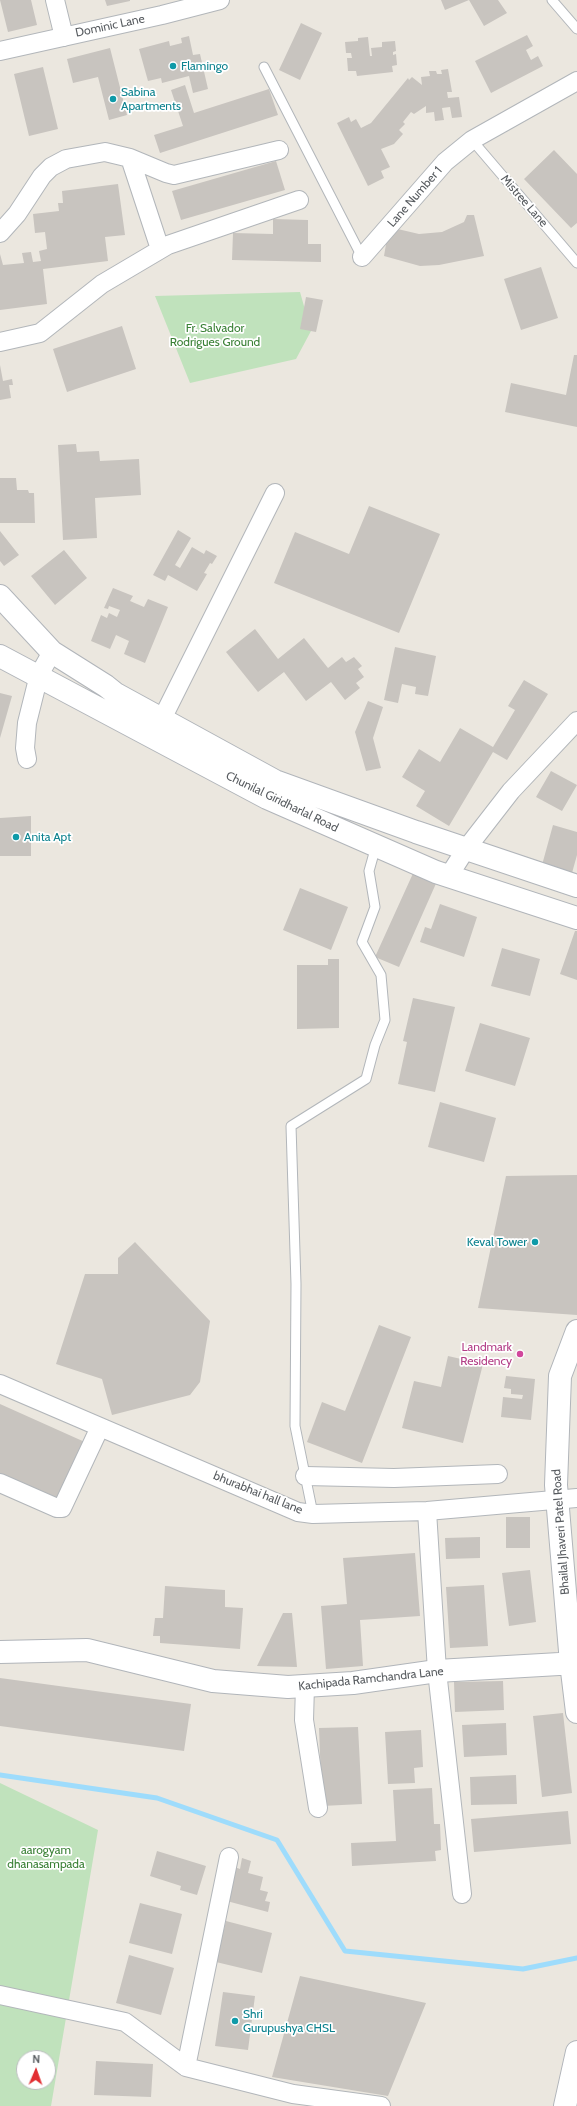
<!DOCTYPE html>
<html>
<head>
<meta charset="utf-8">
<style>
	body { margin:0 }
	#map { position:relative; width:577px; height:2106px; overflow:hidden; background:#ebe7df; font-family:Cabin,sans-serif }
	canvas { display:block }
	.north { position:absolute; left:16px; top:2050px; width:40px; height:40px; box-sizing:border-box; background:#fff; border:1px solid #bcbebf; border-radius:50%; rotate:2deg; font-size:11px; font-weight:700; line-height:16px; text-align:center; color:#585c60 }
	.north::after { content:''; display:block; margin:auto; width:14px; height:18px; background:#e22e32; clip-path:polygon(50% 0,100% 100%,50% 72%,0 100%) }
</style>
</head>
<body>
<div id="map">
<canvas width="577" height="2106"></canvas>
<div class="north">N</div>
</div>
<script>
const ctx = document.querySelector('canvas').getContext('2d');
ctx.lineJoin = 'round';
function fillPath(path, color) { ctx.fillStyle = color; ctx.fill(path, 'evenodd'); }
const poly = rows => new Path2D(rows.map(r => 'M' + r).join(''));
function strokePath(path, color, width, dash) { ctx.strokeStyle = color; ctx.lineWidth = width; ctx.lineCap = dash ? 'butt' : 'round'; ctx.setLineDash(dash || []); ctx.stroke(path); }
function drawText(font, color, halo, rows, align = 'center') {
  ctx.font = font + ' Cabin,sans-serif'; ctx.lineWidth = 3.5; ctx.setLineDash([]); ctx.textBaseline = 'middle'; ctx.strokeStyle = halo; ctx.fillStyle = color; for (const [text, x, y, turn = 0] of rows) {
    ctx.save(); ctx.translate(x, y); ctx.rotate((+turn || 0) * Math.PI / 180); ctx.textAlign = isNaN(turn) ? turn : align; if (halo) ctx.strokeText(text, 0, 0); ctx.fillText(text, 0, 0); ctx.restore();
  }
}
fillPath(poly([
	[300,292,311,331,296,359,190,383,155,296],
	[0,1783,98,1830,51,2106,0,2106],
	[24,2058,48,2058,48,2082,24,2082]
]), '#c0e2bc');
strokePath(poly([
	[0,1775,157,1798,277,1840,345,1951,523,1969,577,1958]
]), '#9edcfc', 5);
fillPath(poly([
	[0,0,31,0,37,25,8,32],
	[105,0,130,0,130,1,107,6],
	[441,0,498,0,507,13,484,26,469,0,445,10],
	[301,23,322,33,300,80,279,70],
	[527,35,533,46,526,50,531,60,538,56,543,66,491,93,475,61],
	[189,36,193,55,200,54,208,89,193,93,189,76,162,83,161,78,148,81,139,49,169,41,170,46,182,43,181,38],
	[368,37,370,56,372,56,371,48,382,47,382,42,395,41,396,51,393,52,393,55,396,54,397,65,392,66,393,72,357,76,356,71,348,71,347,58,352,58,351,53,346,53,345,42,358,41,358,38],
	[110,48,127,115,109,120,98,77,73,83,67,59],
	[43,67,58,129,29,136,14,74],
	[448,69,452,92,447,92,448,98,459,97,462,117,452,118,450,107,442,108,444,120,435,121,434,112,426,113,426,106,414,114,411,112,403,122,405,124,399,130,403,134,394,144,381,149,390,167,381,171,384,178,368,186,337,123,349,117,351,122,356,119,361,128,371,123,408,78,409,80,412,77,422,85,421,77,430,76,429,71,436,71,437,74,442,74,441,70],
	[185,85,194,113,269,89,278,115,160,153,154,135,183,126,171,90],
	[554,150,577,174,577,223,571,228,524,179],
	[276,161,285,190,181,220,172,191],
	[118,184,125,235,105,237,108,261,43,269,47,304,0,310,0,254,3,265,24,263,22,253,31,252,33,262,41,261,39,251,47,249,45,232,35,233,33,214,59,211,58,203,63,203,62,191],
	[467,215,474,215,484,256,439,265,420,266,384,256,389,227,419,234,442,232,464,222],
	[273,219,308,220,308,244,321,244,321,262,232,260,233,233,273,234],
	[541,267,558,318,521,330,504,279],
	[306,297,323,300,316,332,300,329],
	[122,326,136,369,67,392,53,349],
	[574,355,577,355,577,427,505,412,511,383,566,395],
	[0,365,3,381,12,379,13,385,9,385,11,398,0,400],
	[76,444,77,452,99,451,100,461,139,459,141,495,95,498,97,538,63,540,58,445],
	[0,478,16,478,17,490,28,490,29,493,34,493,35,523,0,523],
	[369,506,440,534,399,633,274,583,295,532,349,554],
	[178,530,191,538,175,565,180,568,192,547,204,554,206,550,217,556,212,564,210,563,204,573,207,574,197,591,168,575,165,581,153,575],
	[0,531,19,555,4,566,0,561],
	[64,550,87,578,55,605,31,576],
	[113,588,133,596,130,601,144,607,148,599,168,607,145,663,124,654,129,641,116,635,110,649,91,641,101,615,107,618,109,613,117,617,120,610,109,606,108,609,104,608],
	[255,629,278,659,304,638,328,668,342,657,346,662,354,657,362,666,358,669,364,677,356,683,360,688,345,700,331,682,306,701,284,672,258,692,226,652],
	[395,647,436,656,428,696,415,694,416,687,402,684,398,703,384,700],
	[524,680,548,694,507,760,493,752,449,826,416,806,425,791,402,777,419,749,440,762,460,728,493,747,515,710,508,706],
	[0,693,12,696,0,738],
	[368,701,383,707,373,738,381,768,366,771,355,732],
	[551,771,577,785,562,811,536,797],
	[31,816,31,856,0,856,0,818],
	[553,825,577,832,577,855,572,873,542,865],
	[415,869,438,879,399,967,375,957],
	[300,888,348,907,331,950,283,930],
	[440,904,477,917,464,957,420,942,425,927,431,929],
	[575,931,577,931,577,980,560,974],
	[502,948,540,959,530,996,491,986],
	[328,959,339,959,339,1028,297,1029,297,965,328,965],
	[413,998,455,1007,435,1092,398,1084,407,1042,403,1041],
	[480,1023,530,1038,515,1086,465,1071],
	[440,1102,496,1118,484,1162,428,1147],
	[577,1175,577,1315,478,1308,506,1176],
	[135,1242,210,1321,200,1382,190,1395,112,1415,102,1379,56,1364,85,1274,118,1274,118,1258],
	[379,1325,411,1337,362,1463,307,1442,322,1402,345,1411],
	[448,1356,483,1364,463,1443,402,1428,414,1381,441,1387],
	[506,1376,535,1379,531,1420,501,1417,503,1397,522,1399,523,1395,511,1394,511,1389,504,1388],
	[0,1404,87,1443,60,1505,0,1478],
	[506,1517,530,1517,530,1548,506,1548],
	[480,1537,480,1558,446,1559,445,1538],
	[415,1553,420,1616,360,1620,363,1666,326,1669,321,1606,347,1604,343,1558],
	[530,1570,536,1622,509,1626,502,1573],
	[484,1585,488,1646,450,1648,446,1587],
	[165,1586,225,1590,225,1607,243,1608,240,1649,160,1643,160,1636,153,1636,155,1618,163,1618],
	[283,1613,292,1613,297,1667,257,1666],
	[0,1678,191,1704,184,1751,0,1726],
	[503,1681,504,1710,455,1712,454,1682],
	[563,1713,572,1793,542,1797,533,1716],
	[506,1723,507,1755,464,1757,462,1725],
	[358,1727,362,1804,322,1806,319,1728],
	[421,1730,423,1767,414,1768,415,1783,388,1784,385,1732],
	[516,1775,517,1804,471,1805,470,1777],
	[432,1788,434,1824,440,1824,441,1850,435,1851,436,1861,352,1866,351,1843,396,1841,393,1790],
	[568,1811,571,1844,474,1852,471,1819],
	[157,1851,206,1866,197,1895,180,1890,181,1886,150,1876],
	[242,1858,251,1861,248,1873,263,1877,260,1890,268,1892,265,1901,270,1902,268,1912,223,1900,232,1866,240,1869],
	[140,1903,182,1914,172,1954,129,1943],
	[226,1921,272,1933,262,1973,216,1962],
	[129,1955,174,1968,161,2015,116,2003],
	[300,1976,426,2003,388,2096,272,2077],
	[223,1992,255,1996,248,2050,215,2046],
	[96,2061,153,2064,151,2097,94,2095]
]), '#c8c4bf');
const lane = poly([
	[552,0,577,29],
	[264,67,362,257],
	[472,140,577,263],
	[313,1514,295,1426,296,1284,291,1126,366,1079,375,1045,385,1020,381,975,362,942,375,907,369,871,376,846]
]);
const street = poly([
	[55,0,64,37],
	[0,51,162,15,220,0],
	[130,158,160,249],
	[0,233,17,214,42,176,51,167,66,159,105,152,130,158,166,173,174,175,279,150],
	[362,257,445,162,472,140,577,81],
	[0,342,40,333,102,284,168,245,299,200],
	[162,719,275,493],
	[27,759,25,748,27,723,39,675,52,652],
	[448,877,466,849,511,791,577,721],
	[0,1384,298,1512,313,1514,427,1511,577,1498],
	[305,1476,394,1478,498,1474],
	[0,1483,57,1508,62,1508,100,1427],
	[427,1511,437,1671,462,1894],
	[305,1686,304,1720,318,1808],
	[0,1995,125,2022,186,2067,293,2094,381,2106],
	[186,2067,229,1857]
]);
const secondary = poly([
	[0,596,52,652,106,686,116,694,275,781,416,832,577,886],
	[0,656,267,798,436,872,577,918],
	[577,1331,560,1376,556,1485,571,1663,577,1712],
	[0,1652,87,1650,213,1681,288,1687,353,1683,437,1671,577,1663],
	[565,2106,577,2052]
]);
strokePath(lane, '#b2b6ba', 11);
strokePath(street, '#b2b6ba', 20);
strokePath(secondary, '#b1b5ba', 24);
strokePath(lane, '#fff', 9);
strokePath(street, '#fff', 18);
strokePath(secondary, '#fff', 22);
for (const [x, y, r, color] of [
	[173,66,4,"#0f9aa8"],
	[113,99,4,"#0f9aa8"],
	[16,837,4,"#0f9aa8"],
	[535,1242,4,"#0f9aa8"],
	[520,1354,4,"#d1479c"],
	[235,2021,4,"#0f9aa8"]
]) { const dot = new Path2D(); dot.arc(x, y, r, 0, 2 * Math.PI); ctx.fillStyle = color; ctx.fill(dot); strokePath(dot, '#fff', 1.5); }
drawText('12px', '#585c60', '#fff', [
	["Dominic Lane",110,26,-12],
	["Lane Number 1",415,197,-49],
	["Mistree Lane",524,201,49],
	["Chunilal Giridharlal Road",282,802,26],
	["bhurabhai hall lane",258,1493,22],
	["Bhailal Jhaveri Patel Road",561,1532,-94],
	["Kachipada Ramchandra Lane",371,1679,-6]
]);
drawText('12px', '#0d838f', '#fff', [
	["Flamingo",181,66],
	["Sabina",121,92],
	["Apartments",121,106],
	["Anita Apt",24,837],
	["Keval Tower",527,1242,"right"],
	["Shri",243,2014],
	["Gurupushya CHSL",243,2028]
], 'left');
drawText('12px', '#3a8136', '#fff', [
	["Fr. Salvador",215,328],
	["Rodrigues Ground",215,342],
	["aarogyam",46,1850],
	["dhanasampada",46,1864]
]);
drawText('12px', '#b23c85', '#fff', [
	["Landmark",512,1347],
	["Residency",512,1361]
], 'right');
</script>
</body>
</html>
